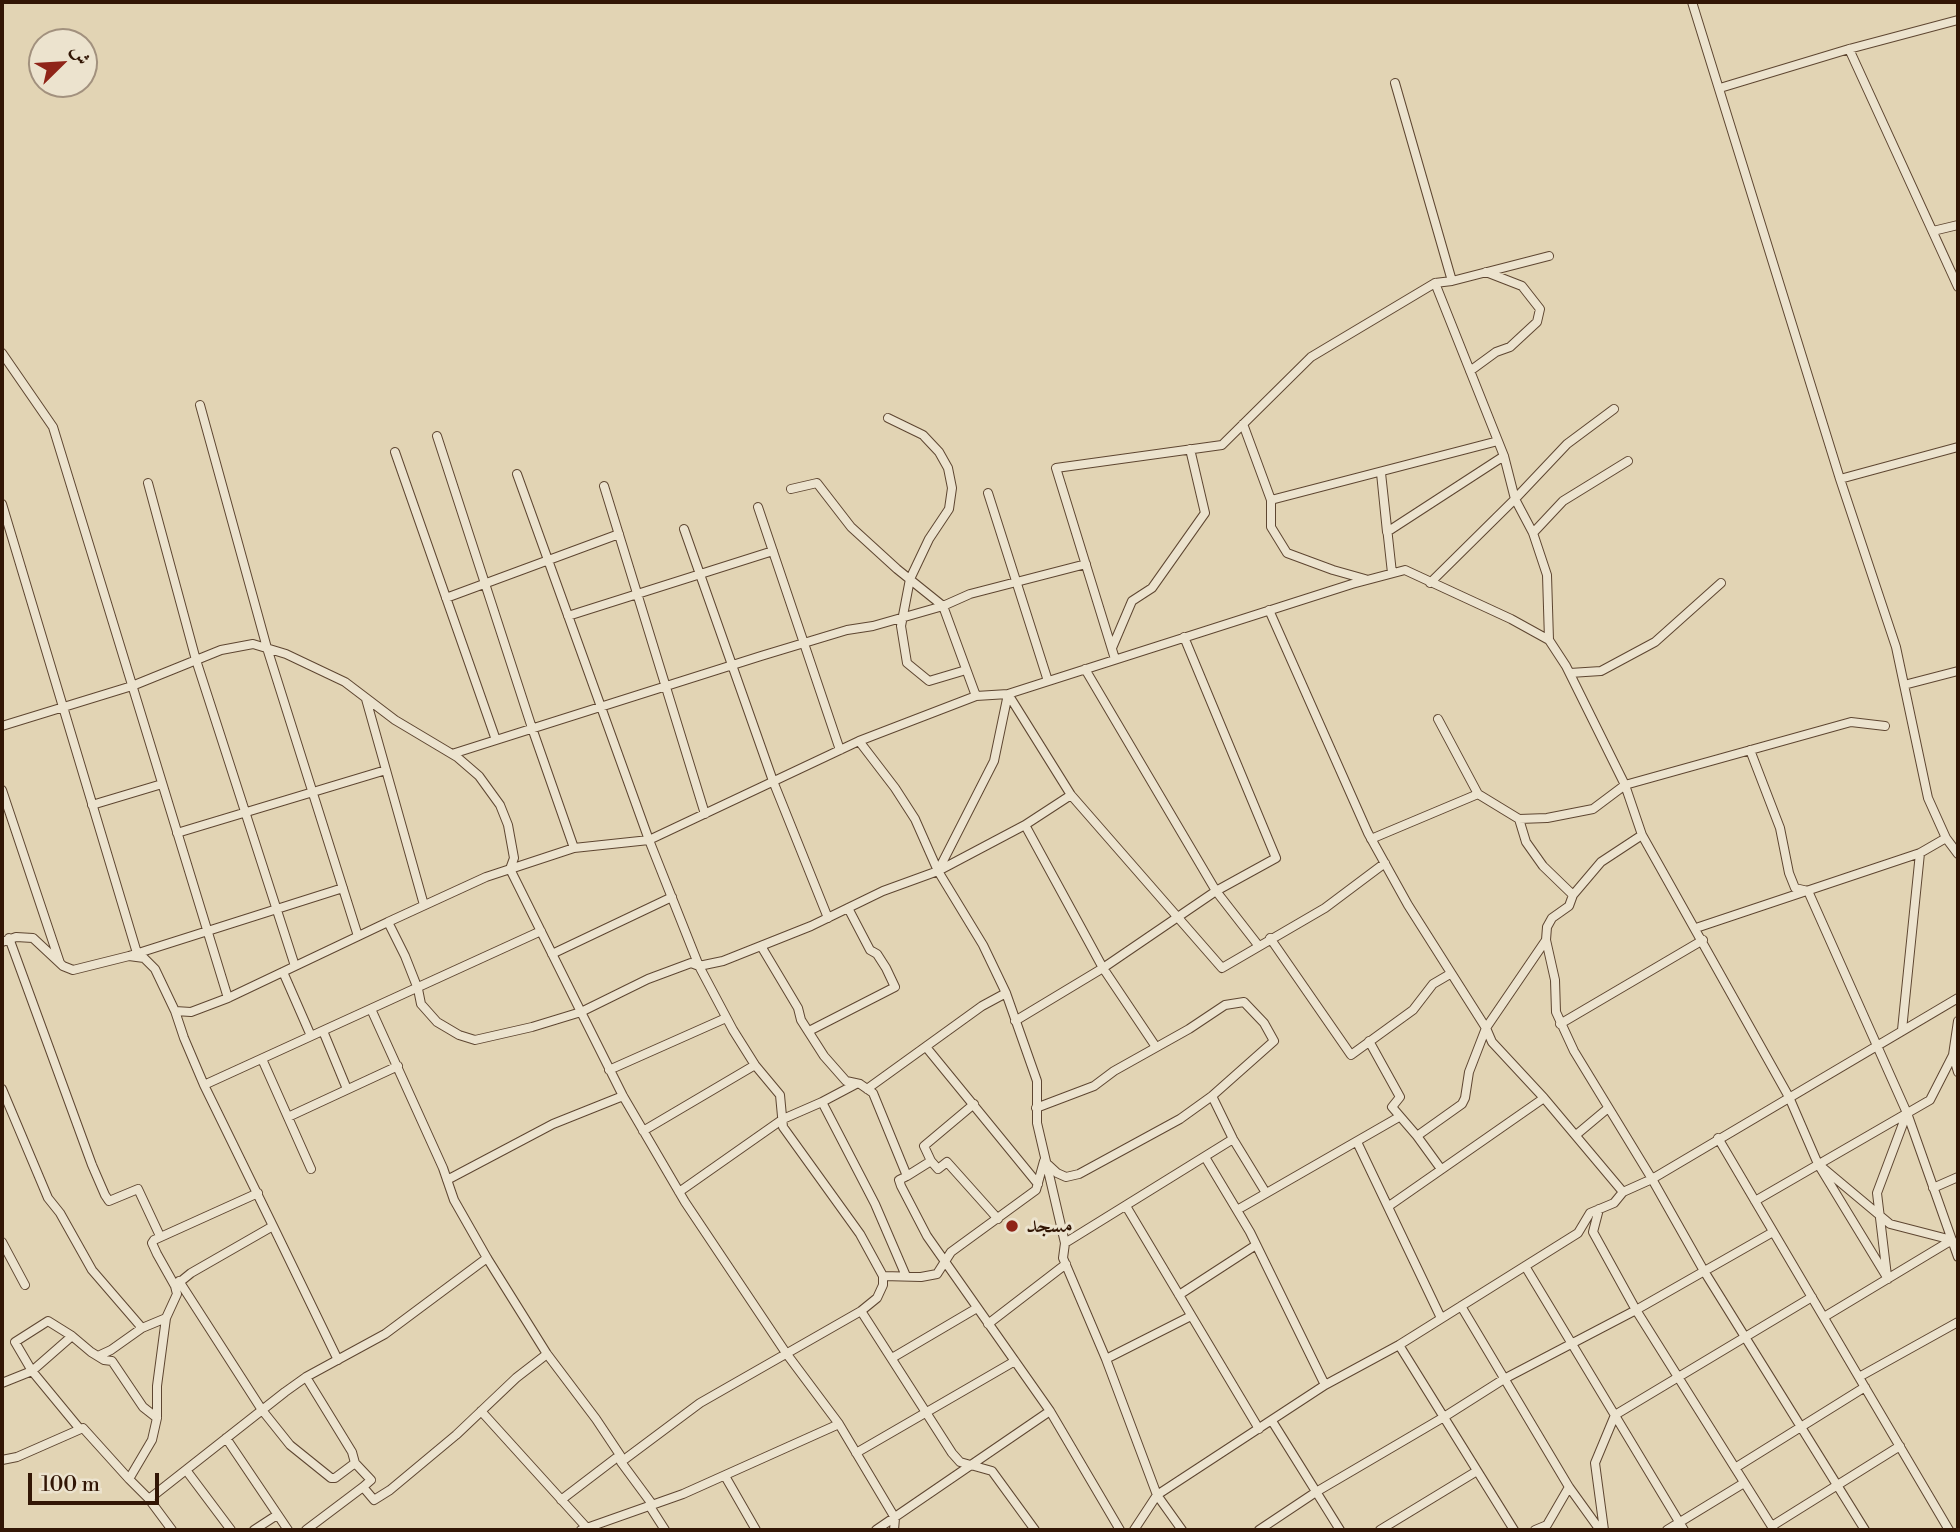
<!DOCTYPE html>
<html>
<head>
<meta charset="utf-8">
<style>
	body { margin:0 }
	#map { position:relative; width:1960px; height:1532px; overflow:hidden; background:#e2d4b4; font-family:"Libre Bodoni",Amiri,serif }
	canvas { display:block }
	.frame { position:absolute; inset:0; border:4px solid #321605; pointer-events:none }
	.north { position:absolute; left:28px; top:28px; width:70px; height:70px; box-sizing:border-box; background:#ece3ce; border:2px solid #a2917e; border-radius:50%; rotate:66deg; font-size:19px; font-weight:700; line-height:28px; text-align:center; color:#321605 }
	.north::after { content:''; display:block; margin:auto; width:24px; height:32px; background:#8f2418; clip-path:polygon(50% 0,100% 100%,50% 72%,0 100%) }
	.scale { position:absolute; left:28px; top:1473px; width:131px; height:32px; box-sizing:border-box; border:4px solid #321605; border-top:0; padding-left:9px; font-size:21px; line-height:24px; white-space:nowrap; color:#321605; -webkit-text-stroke:5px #ece3ce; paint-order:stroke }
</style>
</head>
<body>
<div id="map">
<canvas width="1960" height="1532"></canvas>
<div class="frame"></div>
<div class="north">ش</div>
<div class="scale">100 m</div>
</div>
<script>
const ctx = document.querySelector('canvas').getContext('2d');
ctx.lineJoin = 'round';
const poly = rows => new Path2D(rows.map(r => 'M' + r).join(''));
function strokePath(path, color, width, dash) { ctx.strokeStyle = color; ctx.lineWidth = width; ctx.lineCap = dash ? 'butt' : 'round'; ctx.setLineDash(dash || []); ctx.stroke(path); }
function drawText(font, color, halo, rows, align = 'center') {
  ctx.font = font + ' "Libre Bodoni",Amiri,serif'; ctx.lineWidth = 6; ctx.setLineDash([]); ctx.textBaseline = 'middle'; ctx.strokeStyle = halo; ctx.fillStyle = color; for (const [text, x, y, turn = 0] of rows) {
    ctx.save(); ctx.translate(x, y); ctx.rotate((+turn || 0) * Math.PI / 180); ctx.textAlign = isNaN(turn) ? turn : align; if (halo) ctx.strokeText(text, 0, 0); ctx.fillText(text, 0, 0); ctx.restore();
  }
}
const minor = poly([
	[1692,2,1840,479,1896,647,1928,798,1946,838,1958,854],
	[1849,49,1958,287],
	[1395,83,1452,281,1435,283,1504,456,1515,499,1430,583],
	[1720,88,1849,49,1958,20],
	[1933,231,1958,225],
	[1452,281,1549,256],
	[2,353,53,427,228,998],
	[1470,371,1496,352,1510,347,1537,322,1540,309,1522,286,1486,272],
	[200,405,267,648,358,936],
	[1614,409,1567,444,1515,499,1533,533,1547,575,1549,640,1566,666,1625,785,1642,835,1789,1097,1818,1164,1888,1279],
	[888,418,923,435,939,452,948,468,952,488,949,509,929,539,910,579,901,626,907,663,929,681,966,670],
	[1243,424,1271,500],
	[437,436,532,728,574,848],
	[395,452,496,740],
	[517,474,649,840,699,966,733,1030,755,1065,780,1095,783,1127,860,1234,883,1276,883,1285,877,1298,861,1311,700,1403,621,1462],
	[1840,479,1958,447],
	[148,483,196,660,295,966],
	[604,486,705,814],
	[791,489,817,483,851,527,897,569,943,606,976,696],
	[988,493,1048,681],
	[2,504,137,953],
	[758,507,840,750],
	[684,529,773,781,828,918],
	[1533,533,1563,501,1628,461],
	[1392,573,1381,473,1387,532,1504,456],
	[1365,579,1333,570,1287,553,1271,527,1271,500,1498,441],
	[446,598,619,534],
	[1269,610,1368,833,1408,905,1486,1028,1492,1042,1544,1098,1623,1192],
	[568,616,773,551],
	[1112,648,1132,601,1152,588,1205,513,1190,449],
	[1115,659,1056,468,1222,445,1311,357,1435,283],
	[1085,669,1216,891,1258,945],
	[1570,673,1601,671,1655,642,1721,583],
	[1904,685,1958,671],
	[366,699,424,905],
	[1438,719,1478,794,1519,819,1547,818,1593,809,1625,785,1851,722,1885,726],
	[2,726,132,686,221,650,253,644,286,654,345,682,395,720,457,757,479,776,500,805,508,825,514,858,510,869,581,1012,648,979,691,963,699,966,723,961,811,926,883,891,938,871,1025,825,1071,795],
	[859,741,976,696,1008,694,994,761,938,871],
	[1750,750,1780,828,1789,873,1795,888,1808,891,1907,1113,1958,1257],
	[452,754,761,656,847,630,873,626,943,606,970,594,1086,564],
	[2,790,60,963],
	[92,805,162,784],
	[1519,819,1526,842,1543,866,1573,895],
	[1025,825,1103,968,1156,1047],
	[177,833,386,770],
	[1371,839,1478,794],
	[1385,863,1325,908,1222,968,1071,795,1008,694,1352,584,1405,570,1511,619,1549,640],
	[388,922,486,877,574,848,649,840,859,741,895,788,915,819,938,871,983,945,1006,993,1037,1081,1037,1123,1065,1243,1063,1258,1106,1359,1157,1495,1182,1530],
	[1696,928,1920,853,1946,838],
	[9,938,92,1165,105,1195,109,1201,138,1189,160,1236],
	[1270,938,1351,1055,1413,1010,1433,984,1450,974],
	[1546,940,1555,980,1556,1012,1574,1051,1652,1179,1704,1271,1865,1530],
	[2,942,16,937,33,938,63,966,73,970,129,956,144,958,155,969,175,1011],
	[761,946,798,1008,801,1020,824,1056,846,1081,860,1084,873,1093,907,1176,899,1180,901,1186,927,1236,1050,1411,1120,1530],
	[552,954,672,897],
	[129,956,343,888],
	[283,972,311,1036],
	[371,1009,443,1168,454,1200,487,1258,547,1354,596,1419,620,1455,621,1462,652,1504],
	[1015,1021,1103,968,1216,891,1276,858,1184,637],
	[1958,1021,1953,1055,1958,1072],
	[1560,1024,1703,940],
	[1902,1030,1920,853],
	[323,1031,347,1089],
	[809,1031,895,987,886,968,877,954,870,950,848,908],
	[1369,1041,1400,1097,1392,1107,1417,1136,1441,1169],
	[926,1047,1038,1184],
	[262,1059,311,1169],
	[609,1070,726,1018],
	[856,1084,822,1102,875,1204,906,1276],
	[204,1085,541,931],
	[2,1089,48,1198,60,1213,92,1270,142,1328],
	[867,1089,982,1006,1006,993],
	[1212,1096,1233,1139,1266,1193],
	[288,1117,398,1066],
	[643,1131,755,1065],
	[1576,1135,1607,1109],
	[1417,1136,1462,1104,1465,1098,1469,1072,1486,1028,1546,940,1547,927,1552,918,1569,906,1573,895,1601,862,1642,835],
	[1718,1138,1949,1530],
	[1357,1142,1441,1318],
	[1205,1157,1250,1232,1325,1385],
	[931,1161,924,1146,974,1104],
	[1823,1168,1890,1224,1952,1240],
	[907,1176,931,1161,938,1169,947,1162,998,1219],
	[447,1180,553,1124,623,1096],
	[1933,1188,1958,1177],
	[679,1192,783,1119,822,1102],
	[1755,1201,1930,1100,1953,1055],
	[1126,1206,1259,1429],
	[1389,1206,1544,1098],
	[1599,1209,1593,1232,1636,1310,1774,1530],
	[1237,1210,1399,1117],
	[273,1226,338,1360],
	[2,1242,25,1285],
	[1065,1243,1233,1139],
	[1525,1266,1684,1530],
	[883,1276,921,1277,937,1274,951,1252,1036,1190,1044,1161,1057,1173,1066,1177,1079,1174,1180,1119,1212,1096,1274,1041,1264,1023,1244,1002,1225,1005,1189,1029,1114,1071,1094,1086,1036,1108],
	[1887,1276,1877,1193,1907,1113],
	[179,1281,262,1410,290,1445,331,1478,335,1478,355,1463],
	[175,1286,157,1254,152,1243,154,1240,258,1193],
	[1179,1295,1256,1245],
	[1461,1306,1569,1487,1600,1530],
	[861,1311,952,1453,960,1462,992,1471,1035,1530],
	[1824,1317,1952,1240],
	[988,1324,1066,1264],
	[72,1336,48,1321,15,1342,32,1371,72,1336,91,1352,104,1360,112,1361,143,1407,157,1418],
	[1399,1345,1514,1530],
	[98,1356,111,1350,142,1328,166,1318],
	[892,1358,977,1308],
	[1106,1359,1191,1316],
	[306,1377,352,1452,355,1463,371,1480,363,1487],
	[1859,1377,1958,1322],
	[2,1383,32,1371,79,1428],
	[481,1411,587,1528],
	[1272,1421,1340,1530],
	[226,1438,288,1530],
	[856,1453,1015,1361],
	[2,1460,17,1457,83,1428,129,1479],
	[1735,1468,1865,1387],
	[186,1470,231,1530],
	[725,1476,756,1530],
	[149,1499,285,1392,306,1377,385,1334,487,1258],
	[561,1500,620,1455],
	[649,1505,665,1530],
	[1772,1526,1900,1446],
	[172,1530,149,1499,129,1479,152,1440,157,1418,157,1386,166,1318,177,1294,175,1286,191,1273,273,1226,204,1085,184,1038,175,1011,191,1012,228,998,388,922,405,956,418,989,421,1004,437,1022,459,1035,475,1040,532,1027,581,1012,623,1096,685,1202,786,1353,839,1424,895,1518,894,1530],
	[254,1530,277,1515],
	[306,1530,363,1487,374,1500,390,1490,456,1435,516,1378,547,1354],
	[581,1530,683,1494,839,1424],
	[876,1530,1050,1411],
	[1134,1530,1157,1495,1325,1385,1399,1345,1578,1233,1590,1213,1614,1203,1623,1192,1652,1179,1958,998],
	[1259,1530,1316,1492,1444,1417,1504,1379,1636,1310,1773,1232],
	[1380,1530,1477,1471],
	[1535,1530,1547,1525,1569,1487],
	[1604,1530,1595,1463,1615,1415,1812,1297],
	[1667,1530,1744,1483]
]);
strokePath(minor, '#5e4631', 10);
strokePath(minor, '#ece3ce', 8);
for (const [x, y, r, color] of [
	[1012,1226,7,"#8f2418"]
]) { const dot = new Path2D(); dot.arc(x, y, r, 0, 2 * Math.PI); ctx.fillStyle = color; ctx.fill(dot); strokePath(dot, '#ece3ce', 2.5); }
drawText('24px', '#321605', '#ece3ce', [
	["مسجد",1026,1226]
], 'left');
</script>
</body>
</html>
